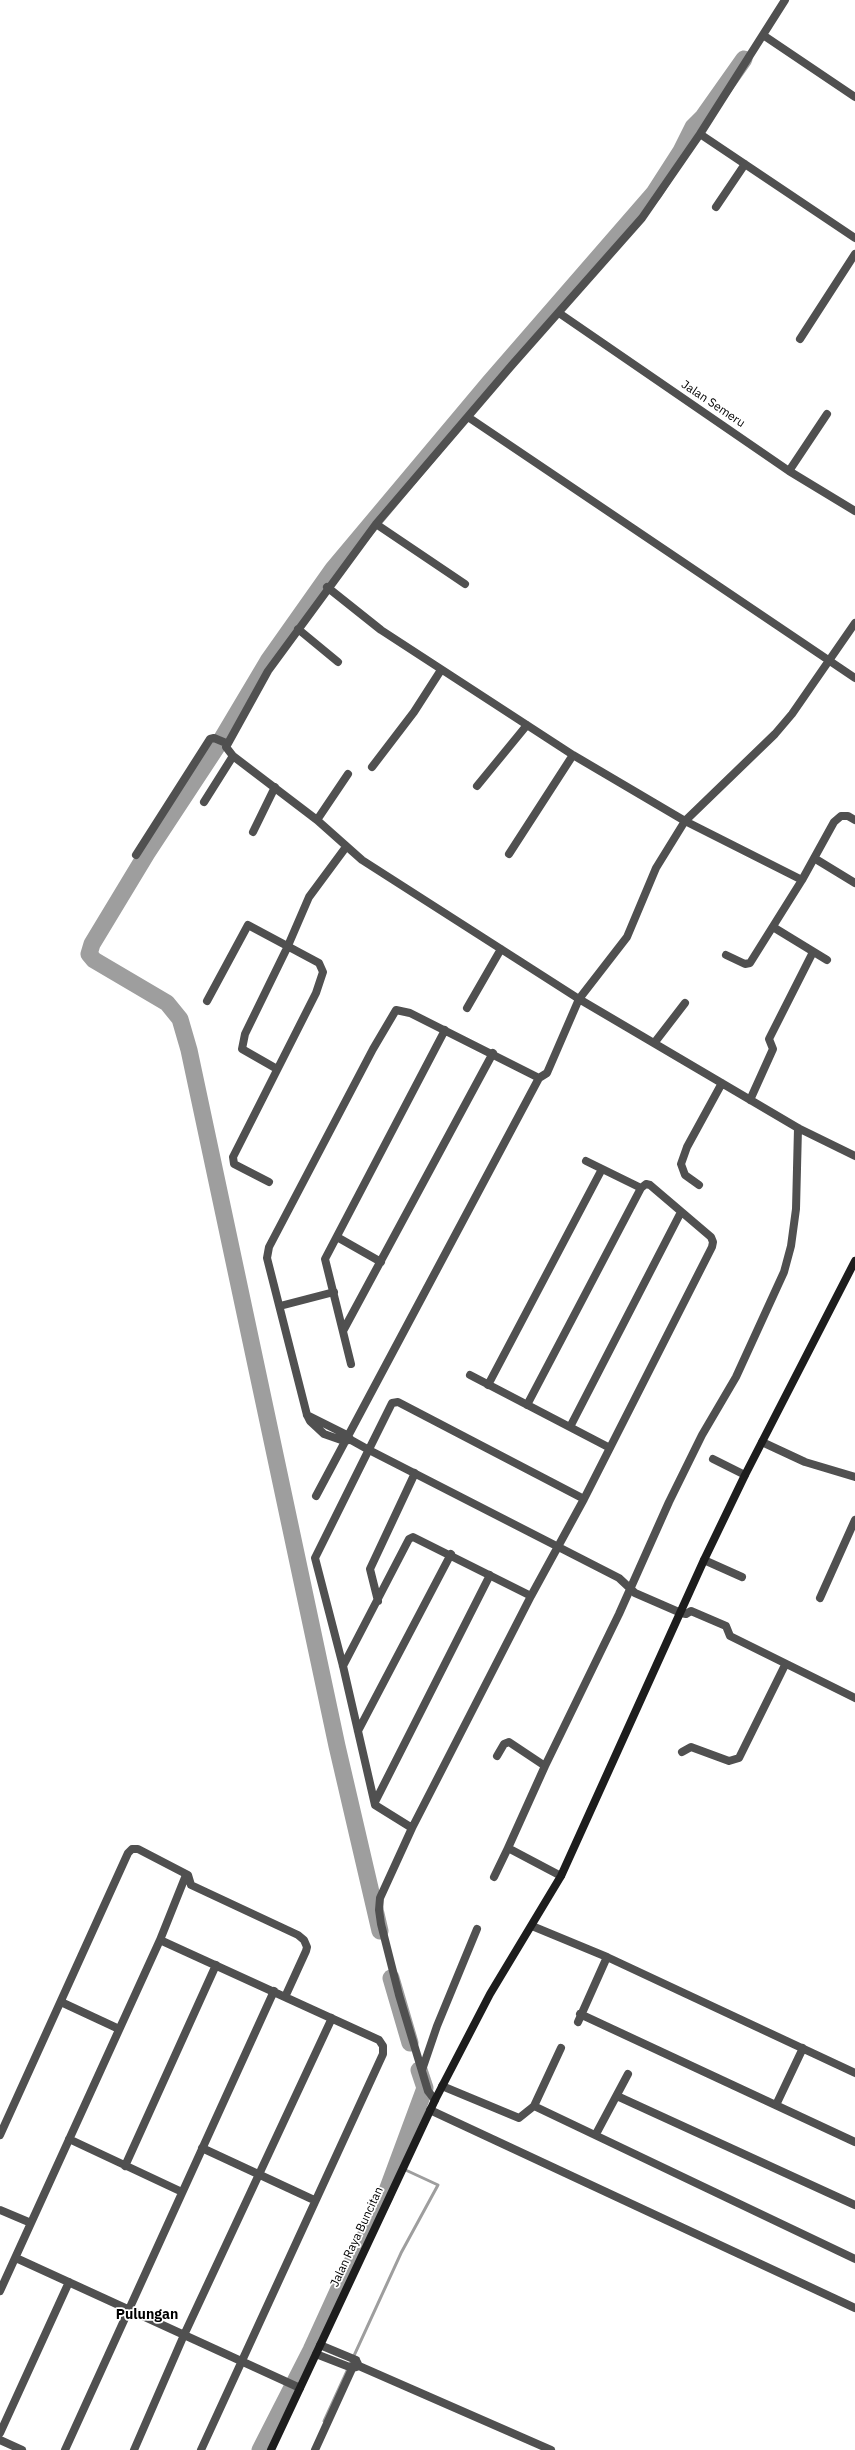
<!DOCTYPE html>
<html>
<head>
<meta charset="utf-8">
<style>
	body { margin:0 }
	canvas { display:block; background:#fff }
</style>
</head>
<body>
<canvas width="855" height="2450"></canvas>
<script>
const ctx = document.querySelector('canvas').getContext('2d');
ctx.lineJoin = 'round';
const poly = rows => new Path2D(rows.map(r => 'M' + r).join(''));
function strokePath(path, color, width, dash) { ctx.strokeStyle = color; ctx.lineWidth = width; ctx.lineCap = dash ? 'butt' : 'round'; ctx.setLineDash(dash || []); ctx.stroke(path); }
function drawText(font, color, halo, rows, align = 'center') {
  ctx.font = font + ' "IBM Plex Sans",sans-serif'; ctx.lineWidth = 3.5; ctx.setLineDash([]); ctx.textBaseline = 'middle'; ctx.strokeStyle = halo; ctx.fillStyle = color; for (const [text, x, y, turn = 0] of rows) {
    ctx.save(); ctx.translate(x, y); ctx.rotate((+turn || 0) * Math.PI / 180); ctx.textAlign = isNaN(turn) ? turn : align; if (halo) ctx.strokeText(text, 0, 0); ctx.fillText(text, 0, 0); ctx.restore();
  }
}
strokePath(poly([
	[324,2421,401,2253,438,2185,397,2166]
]), '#9e9e9e', 3);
strokePath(poly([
	[380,1931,337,1746,189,1050,180,1019,167,1003,94,960,89,954,92,944,147,853,218,745,268,661,333,569,489,383,654,193,681,151,693,127,703,117,744,59],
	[391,1978,410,2043],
	[260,2450,311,2350,342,2282,385,2196,425,2088,419,2070]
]), '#9e9e9e', 17);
strokePath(poly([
	[785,0,700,134,642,218,512,365,376,524,268,671,226,747,233,756,317,820,362,860,579,999,798,1128,855,1156],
	[763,35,855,97],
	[700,134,855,238],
	[716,207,745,164],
	[559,313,789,471,855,511],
	[800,339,855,254],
	[468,417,855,678],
	[789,471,827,414],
	[376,524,465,584],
	[327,587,381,630,573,755,685,821,802,880,834,822,841,816,848,816,855,820],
	[298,629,338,662],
	[372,767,414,712,441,670],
	[477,786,527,725],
	[204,802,233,756],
	[317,820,348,774],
	[253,832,275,787],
	[509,854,573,755],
	[136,855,210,739,214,738,226,743],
	[814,858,855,883],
	[773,927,827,960],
	[726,955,745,964,750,963,802,880],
	[207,1001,248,925,319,963,323,972,316,993,233,1157,234,1164,269,1182],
	[467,1008,501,949],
	[655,1042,685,1003],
	[277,1069,242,1049,245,1034,287,948,309,897,346,847],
	[750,1100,773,1049,769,1039,771,1035,813,952],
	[586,1161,641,1188],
	[699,1185,685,1175,681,1164,687,1147,722,1083],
	[337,1237,381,1262],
	[280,1306,334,1292],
	[343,1331,493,1053],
	[351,1364,325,1259,445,1030],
	[470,1375,610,1448],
	[488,1385,602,1169],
	[307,1415,347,1435,351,1440,369,1450,619,1578,635,1593,681,1613,686,1614,691,1611,726,1626,730,1636,855,1698],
	[570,1427,681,1212],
	[349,1440,344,1441,324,1434,310,1421,307,1415,267,1258,269,1247,373,1049,396,1010,410,1013,539,1078],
	[762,1442,805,1462,855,1477],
	[713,1459,745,1475],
	[316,1496,539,1078,547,1073,579,999,627,937,656,868,685,821,775,734,792,714,855,623],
	[704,1560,742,1577],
	[820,1598,855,1520],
	[378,1601,370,1569,415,1473],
	[343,1666,409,1539,413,1537,531,1596],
	[358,1731,451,1554],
	[682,1752,691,1747,729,1761,739,1758,785,1665],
	[497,1756,504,1744,509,1742,545,1766],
	[375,1802,490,1575],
	[412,1828,375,1805,343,1666,315,1558,392,1403,398,1402,584,1499],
	[561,1876,508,1848,545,1766,619,1614,669,1502,702,1435,736,1377,784,1272,791,1246,796,1209,798,1128],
	[494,1877,508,1848],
	[532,1926,607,1957,855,2073],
	[160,1940,379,2040,383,2046,383,2054,201,2450],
	[61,2002,119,2029],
	[580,2014,855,2142],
	[578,2022,607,1957],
	[422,2070,437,2026,477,1929],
	[442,2086,519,2118,534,2106,561,2048],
	[617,2096,855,2205],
	[435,2100,428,2091,399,1995,381,1924,379,1910,380,1898,412,1828,531,1596,584,1499,712,1247,713,1242,711,1237,650,1185,646,1184,641,1188,527,1405],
	[776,2105,803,2048],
	[534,2106,855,2259],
	[430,2110,855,2308],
	[596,2134,628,2074],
	[0,2135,128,1853,132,1849,138,1849,188,1875,191,1885,298,1935,304,1940,307,1947,306,1951,285,1997],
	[69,2139,182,2192],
	[202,2148,314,2200],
	[125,2166,216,1965],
	[0,2210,31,2223],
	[16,2258,300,2388],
	[0,2291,160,1940,186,1875],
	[320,2345,356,2360,359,2366,551,2450],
	[316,2354,352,2368,356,2367],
	[0,2433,69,2282],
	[0,2440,22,2450],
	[65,2450,274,1991],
	[134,2450,184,2335,332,2018],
	[315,2450,356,2360]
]), '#505050', 8);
strokePath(poly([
	[271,2450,435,2100,490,1994,561,1876,704,1560,745,1475,855,1261]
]), '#1d1d1d', 8);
drawText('12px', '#000', '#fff', [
	["Jalan Semeru",713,404,34],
	["Jalan Raya Buncitan",357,2237,-65]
]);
drawText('bold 14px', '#000', '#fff', [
	["Pulungan",147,2315]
]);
</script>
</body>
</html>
